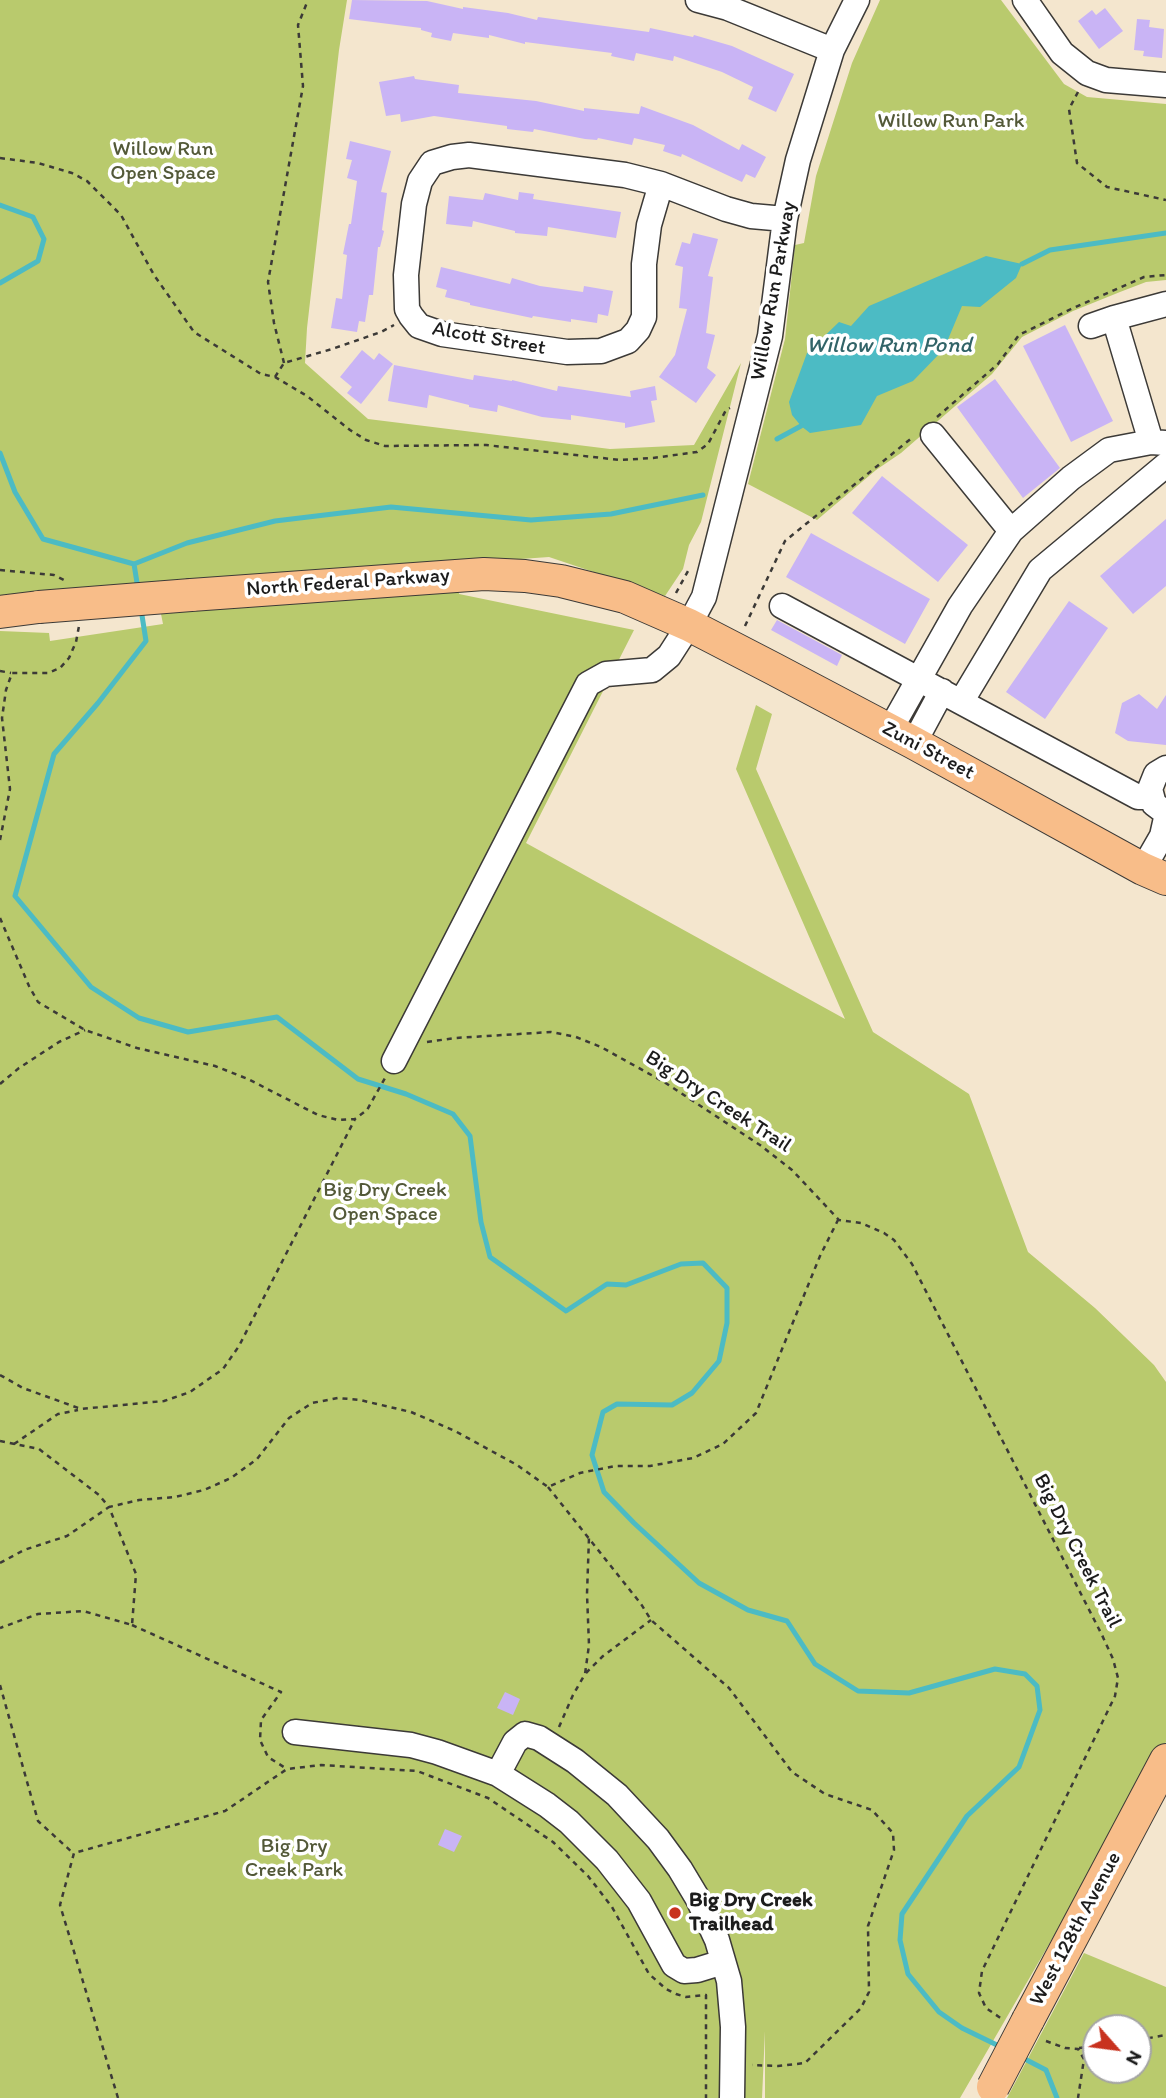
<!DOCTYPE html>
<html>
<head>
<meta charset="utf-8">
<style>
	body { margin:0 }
	#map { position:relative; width:1166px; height:2098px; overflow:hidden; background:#f4e6ce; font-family:Itim,sans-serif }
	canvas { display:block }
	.north { position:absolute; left:1082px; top:2014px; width:70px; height:70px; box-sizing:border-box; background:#fff; border:2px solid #a4a4a4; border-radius:50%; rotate:118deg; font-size:19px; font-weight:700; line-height:28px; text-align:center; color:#1c1c1c }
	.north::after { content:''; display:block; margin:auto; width:24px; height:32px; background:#c8321e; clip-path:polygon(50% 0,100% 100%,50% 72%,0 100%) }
</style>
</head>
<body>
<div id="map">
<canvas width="1166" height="2098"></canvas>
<div class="north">N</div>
</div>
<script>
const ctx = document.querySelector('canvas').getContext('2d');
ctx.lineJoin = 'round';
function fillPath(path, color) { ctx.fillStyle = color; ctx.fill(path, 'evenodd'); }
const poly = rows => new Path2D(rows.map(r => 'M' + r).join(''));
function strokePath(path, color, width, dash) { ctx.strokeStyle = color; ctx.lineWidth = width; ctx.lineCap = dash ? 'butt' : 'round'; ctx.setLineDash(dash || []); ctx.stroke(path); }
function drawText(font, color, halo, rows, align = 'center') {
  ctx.font = font + ' Itim,sans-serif'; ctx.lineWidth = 7; ctx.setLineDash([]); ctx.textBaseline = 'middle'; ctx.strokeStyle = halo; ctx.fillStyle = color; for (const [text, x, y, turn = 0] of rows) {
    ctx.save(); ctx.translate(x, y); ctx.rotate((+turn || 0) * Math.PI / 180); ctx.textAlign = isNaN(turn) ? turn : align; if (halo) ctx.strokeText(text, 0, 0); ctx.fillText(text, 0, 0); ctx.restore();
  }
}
fillPath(poly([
	[0,0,347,0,339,50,307,328,305,363,368,419,610,449,694,445,741,363,701,522,689,545,683,569,665,596,549,557,0,596],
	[880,0,1001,0,1064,84,1087,97,1166,104,1166,280,1146,282,1120,292,1073,311,1022,337,992,374,901,453,876,470,817,520,748,484,785,339,795,245,804,243,816,176,852,63],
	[458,585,459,594,634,630,526,843,845,1019,736,769,756,705,772,714,756,769,873,1032,969,1094,1028,1252,1095,1308,1154,1365,1166,1382,1166,1742,960,2098,765,2098,765,2031,762,2098,0,2098,0,631,49,633,50,641,163,624,161,614],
	[1084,1953,1166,1987,1166,2098,1007,2098],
	[1096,2028,1138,2028,1138,2070,1096,2070]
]), '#b9ca6d');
fillPath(poly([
	[986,256,1022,264,1016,278,980,307,962,306,944,349,913,381,877,396,861,425,810,433,801,426,792,415,789,402,807,353,839,322,851,326,869,306]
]), '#4cbbc4');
strokePath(poly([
	[0,205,33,217,44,239,38,261,0,283],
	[1022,264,1050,250,1166,233],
	[777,439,801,426],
	[0,453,15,492,43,539,134,564,138,589],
	[134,564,187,543,275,521,391,507,531,520,611,514,703,495],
	[141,609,146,641,98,703,54,754,15,896,91,987,139,1018,188,1032,277,1017,358,1079,406,1094,453,1114,470,1136,481,1222,490,1257,566,1311,607,1284,626,1285,681,1264,703,1263,727,1288,727,1323,719,1361,692,1393,672,1405,617,1404,603,1412,592,1455,604,1492,634,1523,699,1583,748,1610,787,1621,815,1664,858,1691,909,1693,995,1669,1025,1674,1037,1686,1040,1710,1019,1767,967,1816,902,1914,900,1940,908,1974,939,2012,962,2028,1001,2047],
	[1019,2056,1046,2070,1057,2098]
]), '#4cbbc4', 5);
fillPath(poly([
	[352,0,427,1,463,9,463,7,508,13,537,20,538,17,649,32,650,28,693,37,694,35,732,46,794,74,776,112,748,99,753,87,722,72,674,56,673,61,636,53,634,61,611,56,612,53,525,42,525,44,489,35,489,38,453,33,451,41,431,37,432,33,421,30,421,28,349,19],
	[1105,8,1123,31,1099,49,1078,21,1092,10,1096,15],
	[1137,19,1150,20,1149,27,1164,29,1162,58,1143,56,1144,51,1134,50],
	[414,76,415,79,459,85,458,93,536,101,584,111,584,108,639,114,641,106,693,125,739,150,742,144,766,157,755,178,746,174,742,182,682,154,681,157,663,151,665,145,634,138,632,145,598,138,597,140,585,139,534,129,533,132,507,129,507,126,434,116,401,122,400,114,386,116,379,82],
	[350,141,391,151,381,192,387,193,382,230,384,231,380,247,378,247,373,295,369,295,365,322,359,321,357,332,331,328,336,298,342,299,347,255,343,254,349,224,351,224,357,181,347,178,352,160,346,159],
	[519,192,534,194,533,199,621,212,616,238,548,227,547,236,515,233,515,231,473,221,472,227,446,224,449,196,483,200,485,193,518,200],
	[693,233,718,239,708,276,713,277,706,333,715,335,707,368,716,375,696,403,659,377,675,355,687,309,679,308,683,267,675,265,682,242,690,244],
	[441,267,510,284,512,278,540,286,583,292,584,286,613,291,608,316,598,314,597,323,571,319,571,322,533,316,532,318,470,305,470,303,445,297,447,290,436,287],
	[1065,325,1113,421,1071,442,1023,346],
	[362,350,374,360,379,353,393,364,361,404,347,393,352,387,340,377],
	[394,365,473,380,474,375,512,381,512,380,557,391,558,386,631,397,630,391,655,386,657,400,651,401,655,422,625,428,625,423,571,415,571,420,542,417,498,405,497,412,469,407,469,405,429,395,427,408,388,401],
	[995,379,1060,468,1023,498,957,407],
	[882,476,968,545,938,582,852,513],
	[1166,519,1166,586,1133,614,1100,576],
	[811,533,930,599,905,644,786,577],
	[1069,601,1108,628,1045,719,1006,692],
	[777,620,842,655,837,666,771,630],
	[1139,694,1157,709,1166,695,1166,745,1128,741,1115,733,1122,703],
	[505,1692,520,1699,513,1715,497,1708],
	[445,1829,462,1836,454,1852,438,1845]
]), '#c9b4f5');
const minor = poly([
	[698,0,728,8,832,50],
	[1025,0,1062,53,1087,73,1106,80,1166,85],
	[469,155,625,175,661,184,649,225,644,264,644,317,638,330,628,341,601,351,567,352,442,334,419,326,411,316,407,309,406,275,414,204,420,181,432,163,452,157,469,155],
	[661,184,726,209,751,216,785,219],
	[1091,326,1114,318],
	[933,435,1011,531],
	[1151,442,1114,318,1166,304],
	[782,606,1138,797,1150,797],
	[961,702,1040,570,1166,465],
	[890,730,960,606,1011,531,1071,478,1109,450,1151,442,1166,443],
	[914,743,942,691],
	[1166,768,1156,774,1150,789,1154,804,1166,813],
	[1143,869,1162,836,1166,818],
	[394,1061,588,684,606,674,652,670,669,656,689,625,704,597,770,336,785,219,798,160,832,50,857,0],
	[295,1732,411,1745,437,1752,498,1774,547,1805,569,1822,607,1860,639,1901,674,1965,684,1971,697,1970,723,1962],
	[498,1774,515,1742,525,1734,539,1738,575,1761,617,1795,658,1839,680,1869,698,1899,717,1940,729,1981,733,2027,732,2098]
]);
const major = poly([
	[191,595,484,574,525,576,561,581,625,597,689,625,774,669,914,743,1143,869,1166,879],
	[0,612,39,607],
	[1028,2020,1166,1760]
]);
strokePath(minor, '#3c3a37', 27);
strokePath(major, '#3c3a37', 34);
strokePath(poly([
	[1078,92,1069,109,1077,163,1107,187,1166,200],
	[0,158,38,163,72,173,87,181,121,215,154,275,194,332,261,374,275,377,307,396,350,430,366,440,385,446,486,445,620,460,653,458,697,452,708,444,726,410,730,408],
	[284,363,274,323,268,282,303,86,298,25,308,0],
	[275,377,284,363,332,349,381,332,394,325],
	[937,417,998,364,1019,335,1071,309,1144,277,1166,275],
	[0,570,54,575,64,580],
	[676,593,688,571],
	[745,626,785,541,913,437],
	[0,671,11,673],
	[0,840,10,789,2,718,6,690,12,673,48,673,60,668,69,658,76,642,79,626],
	[0,918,29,986,38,1002,85,1030,137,1048,215,1066,248,1079,318,1115,338,1120,355,1119,367,1110,385,1078],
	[427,1042,455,1038,551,1032,576,1037,601,1047,664,1082,760,1145,792,1170,839,1220,861,1223,884,1233,894,1240,912,1264,1102,1635,1113,1659,1118,1678,1115,1696,982,1971,979,1993,986,2008,1002,2019],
	[0,1084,19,1068,59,1042,85,1030],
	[0,1375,23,1388,81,1409,164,1401,190,1392,223,1369,239,1346,355,1119],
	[0,1441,39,1449,99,1495,109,1507,139,1500,175,1497,204,1490,231,1478,257,1459,289,1418,312,1403,338,1398,360,1400,411,1412,455,1431,517,1465,548,1487,580,1473,615,1466,650,1466,693,1458,723,1444,756,1413,820,1256,838,1220],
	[14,1444,58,1414,78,1410],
	[548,1487,641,1604,651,1620,729,1688,792,1772,825,1794,872,1810,893,1833,894,1850,868,1926,869,1992,861,2008,805,2063,778,2066,752,2065],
	[0,1563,24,1550,67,1536,109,1507,136,1574,132,1625,83,1611,38,1614,0,1628],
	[132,1625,281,1692,261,1720,260,1740,268,1757,287,1769],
	[586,1673,603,1656,651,1620],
	[0,1685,38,1821,73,1853],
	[559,1727,573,1695,585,1674,589,1645,587,1594,589,1537],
	[1138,2040,1166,2035],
	[1046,2041,1065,2048,1078,2049,1084,2059,1078,2098],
	[1079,2048,1096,2046],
	[118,2098,60,1905,74,1853,225,1811,287,1769,321,1765,417,1771,488,1798,553,1842,588,1876,612,1907,649,1974,666,1989,676,1994,686,1997,706,1995,706,2098]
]), '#3c3a37', 2.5, [5, 5]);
strokePath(minor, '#fff', 24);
strokePath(major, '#f8bd89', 32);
const majorBridge = poly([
	[39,607,191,595],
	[993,2087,1028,2020]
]);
strokePath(majorBridge, '#3c3a37', 34, []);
strokePath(majorBridge, '#f8bd89', 32);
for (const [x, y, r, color] of [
	[675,1913,7,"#c8321e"]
]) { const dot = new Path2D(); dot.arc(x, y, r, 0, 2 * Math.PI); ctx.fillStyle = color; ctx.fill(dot); strokePath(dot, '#fff', 2.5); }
drawText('21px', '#535938', '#fff', [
	["Willow Run Park",951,122],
	["Willow Run",163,150],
	["Open Space",163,174],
	["Big Dry Creek",385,1191],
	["Open Space",385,1215],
	["Big Dry",294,1847],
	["Creek Park",294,1871]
]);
drawText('21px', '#1c1c1c', '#fff', [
	["Willow Run Parkway",774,291,-80],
	["Alcott Street",489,339,10],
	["North Federal Parkway",348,583,-4],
	["Zuni Street",928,751,28],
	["Big Dry Creek Trail",718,1102,33],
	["Big Dry Creek Trail",1077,1551,63],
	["West 128th Avenue",1076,1929,-62]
]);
drawText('bold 21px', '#1c1c1c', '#fff', [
	["Big Dry Creek",689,1901],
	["Trailhead",689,1925]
], 'left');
drawText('italic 23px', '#326468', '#fff', [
	["Willow Run Pond",889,346]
]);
</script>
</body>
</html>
